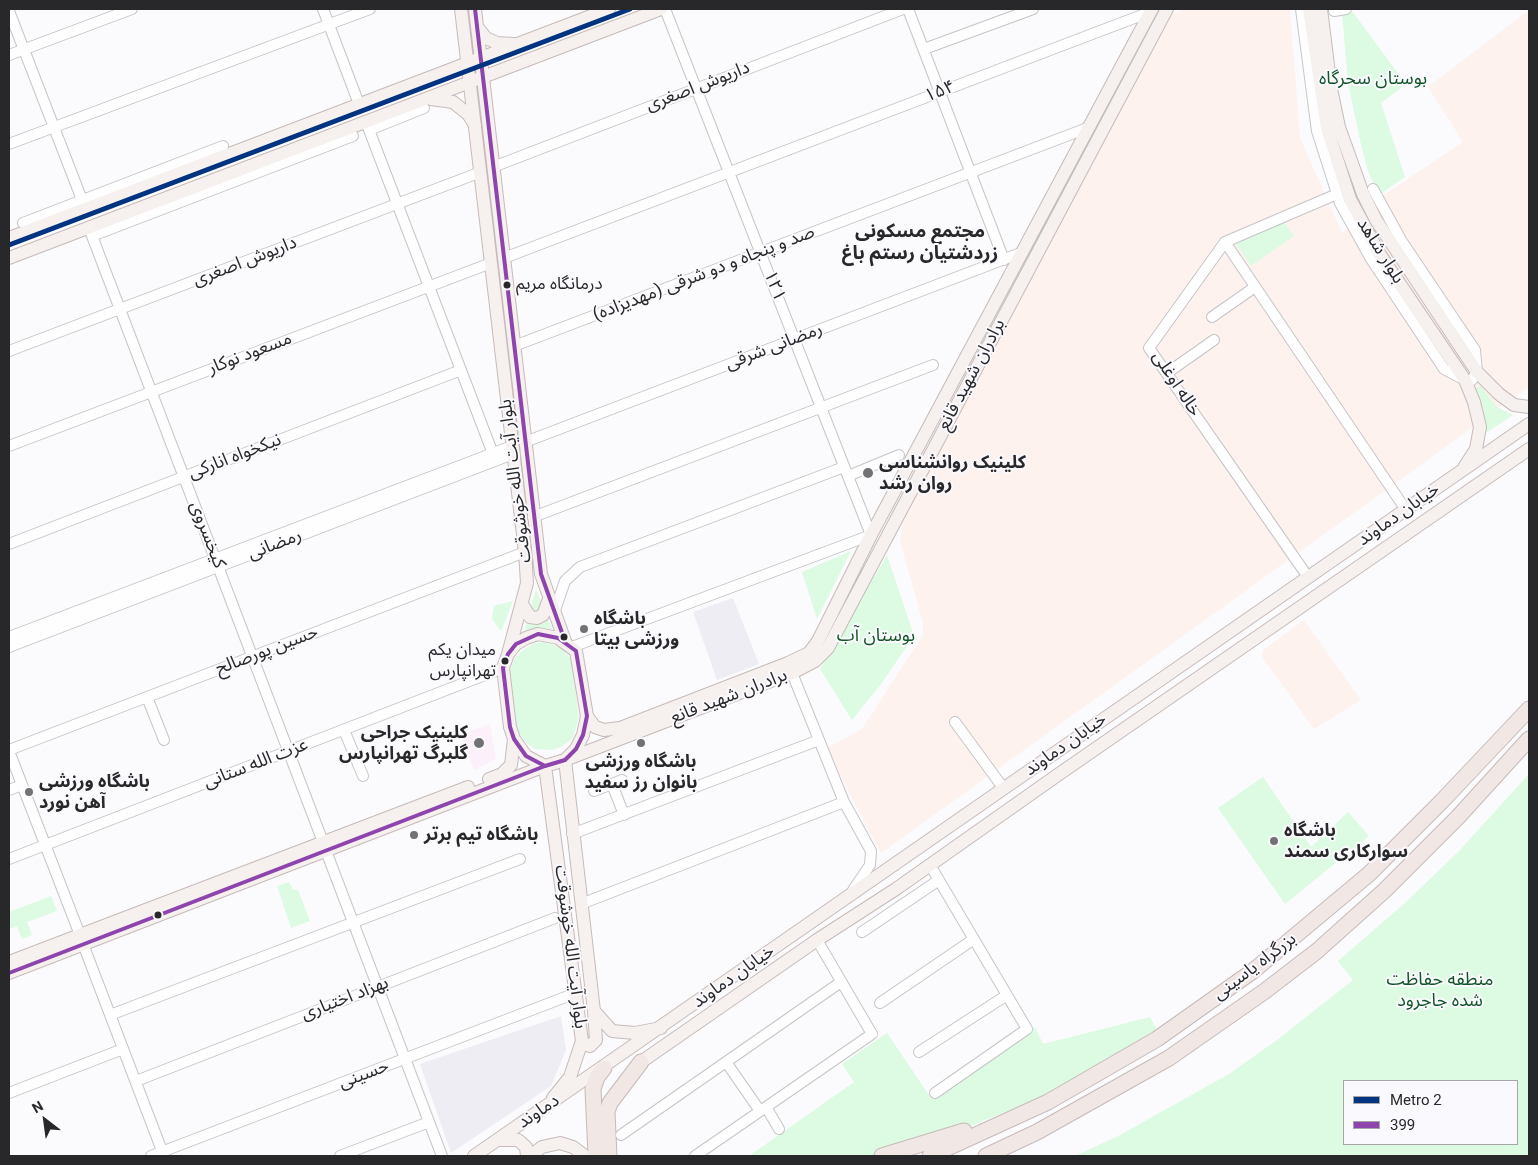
<!DOCTYPE html>
<html>
<head>
<meta charset="utf-8">
<style>
	body { margin:0 }
	#map { position:relative; width:1538px; height:1165px; overflow:hidden; background:#fbfafc; font-family:Roboto,sans-serif }
	canvas { display:block }
	.frame { position:absolute; inset:0; border:10px solid #282729; pointer-events:none }
	.legend { position:absolute; left:1343px; top:1080px; width:175px; height:65px; box-sizing:border-box; background:#faf9fd; border:1px solid #a6a5a8; margin:0; padding:6px 9px; list-style:none; font-size:15px; color:#282729 }
	.legend li { display:flex; align-items:center; gap:10px; height:25px }
	.legend b { width:25px; border:1px solid #a6a5a8 }
	.north { position:absolute; left:20px; top:1095px; width:50px; height:50px; -webkit-text-stroke:4px #faf9fd; paint-order:stroke; rotate:330deg; font-size:14px; font-weight:700; line-height:20px; text-align:center; color:#282729 }
	.north::after { content:''; display:block; margin:auto; width:18px; height:22px; background:#282729; clip-path:polygon(50% 0,100% 100%,50% 72%,0 100%) }
</style>
</head>
<body>
<div id="map">
<canvas width="1538" height="1165"></canvas>
<div class="frame"></div>
<ul class="legend">
<li><b style="height:6px;background:#003380"></b>Metro 2</li>
<li><b style="height:6px;background:#8e44ad"></b>399</li>
</ul>
<div class="north">N</div>
</div>
<script>
const ctx = document.querySelector('canvas').getContext('2d');
ctx.lineJoin = 'round';
function fillPath(path, color) { ctx.fillStyle = color; ctx.fill(path, 'evenodd'); }
const poly = rows => new Path2D(rows.map(r => 'M' + r).join(''));
function strokePath(path, color, width, dash) { ctx.strokeStyle = color; ctx.lineWidth = width; ctx.lineCap = dash ? 'butt' : 'round'; ctx.setLineDash(dash || []); ctx.stroke(path); }
function drawText(font, color, halo, rows, align = 'center') {
  ctx.font = font + ' Roboto,"Noto Sans Arabic",sans-serif'; ctx.lineWidth = 4; ctx.setLineDash([]); ctx.textBaseline = 'middle'; ctx.strokeStyle = halo; ctx.fillStyle = color; for (const [text, x, y, turn = 0] of rows) {
    ctx.save(); ctx.translate(x, y); ctx.rotate((+turn || 0) * Math.PI / 180); ctx.textAlign = isNaN(turn) ? turn : align; if (halo) ctx.strokeText(text, 0, 0); ctx.fillText(text, 0, 0); ctx.restore();
  }
}
fillPath(poly([
	[733,598,759,664,717,680,693,612],
	[561,1016,566,1050,551,1086,451,1153,420,1064]
]), '#eeedf4');
fillPath(poly([
	[1185,9,1290,9,1300,138,1342,233,1381,197,1463,142,1428,87,1529,10,1529,387,881,853,826,749,862,729,923,635,923,623,900,541,905,514,1172,14],
	[1304,620,1361,700,1314,729,1262,657,1263,650]
]), '#fdf2ee');
fillPath(poly([
	[490,724,496,759,474,770,461,734]
]), '#fcf1fa');
fillPath(poly([
	[1352,11,1406,84,1381,103,1405,177,1379,195,1368,171,1361,145,1348,83,1342,13],
	[1283,221,1294,236,1251,266,1236,244],
	[1480,386,1497,407,1513,415,1483,435,1473,391],
	[851,551,817,619,802,572],
	[887,555,914,636,881,684,852,720,820,669],
	[536,589,552,629,539,628,524,632],
	[513,601,504,624,501,631,492,619,494,606],
	[543,642,562,648,571,659,579,717,573,738,563,746,552,750,535,749,526,743,517,730,510,672,514,659,523,650,533,644],
	[1529,774,1529,1156,1075,1156,1118,1136,1229,1074,1277,1040,1353,980,1338,961,1405,903,1459,851],
	[1344,1081,1517,1081,1517,1144,1344,1144],
	[1263,777,1311,847,1348,812,1369,836,1285,904,1218,808],
	[289,882,293,890,298,890,310,921,291,928,277,886],
	[51,896,57,911,27,922,32,935,22,939,17,926,9,929,9,912],
	[1150,1017,1157,1029,1103,1063,1036,1099,954,1133,874,1156,749,1156,854,1082,842,1064,887,1033,931,1098,1035,1027,1043,1044]
]), '#ddfbe3');
const minor = poly([
	[323,9,359,104],
	[665,9,871,535],
	[908,9,1004,260],
	[1301,9,1317,131,1340,203,1371,259,1444,369,1465,380,1472,380,1477,372,1475,350,1401,240,1373,189],
	[1334,9,1334,11,1346,9],
	[9,11,84,205],
	[924,49,1033,9],
	[9,55,132,9],
	[366,122,495,459],
	[369,130,424,108],
	[9,144,370,9],
	[493,167,903,9],
	[23,223,223,146],
	[89,228,323,842],
	[92,236,353,136],
	[1225,242,1406,510],
	[504,258,1150,12],
	[1212,317,1255,287],
	[514,346,1090,127],
	[9,351,481,172],
	[1167,373,1214,340],
	[525,442,1023,252],
	[9,446,491,263],
	[848,476,899,455],
	[533,517,933,365],
	[9,544,461,370],
	[1308,577,1149,348,1225,242,1337,194],
	[554,613,565,581,580,567,844,467],
	[9,637,512,446],
	[9,647,513,454],
	[572,647,871,535],
	[792,673,844,802,871,851,870,865,853,890],
	[147,697,164,740],
	[955,722,1004,789],
	[344,730,363,776],
	[9,750,525,552],
	[9,751,80,935],
	[622,780,612,784,624,815],
	[9,790,22,785],
	[594,791,612,784],
	[572,834,819,740],
	[326,851,442,1156],
	[9,859,503,668],
	[930,865,1027,1029,935,1093],
	[581,904,844,802],
	[862,932,939,880],
	[83,944,164,1156],
	[880,1003,974,939],
	[110,1015,520,859],
	[919,1052,1007,995],
	[726,1062,760,1111],
	[136,1081,555,918],
	[9,1093,123,1049],
	[766,1107,779,1129],
	[621,1135,841,982],
	[151,1156,576,993],
	[340,1156,429,1122],
	[695,1156,872,1034,817,940]
]);
const major = poly([
	[461,9,525,552,527,583,508,654],
	[475,9,541,574,565,641],
	[1309,9,1327,128,1350,199,1379,253,1465,380,1474,402,1480,427,1476,449,1465,466],
	[1321,9,1331,89,1339,127,1363,194,1376,220,1477,372,1499,394,1514,405,1529,407],
	[478,28,486,38,497,43,514,44],
	[431,99,453,102,468,114,475,125],
	[9,238,609,9],
	[9,258,661,9],
	[522,604,530,617,537,618,543,615,549,599],
	[538,634,558,638,576,651,587,716,583,735,576,749,565,760,545,766,526,756,514,739,510,727,503,668,508,654,516,644,526,638,538,634],
	[587,716,595,727,604,730,620,728,788,663,809,653,818,641,871,535,1152,9],
	[489,779,502,774,511,765,514,739],
	[9,962,468,787],
	[9,973,545,766,582,1041,570,1077,553,1098],
	[661,1028,635,1033,612,1031,594,1011,565,760,792,673,815,661,828,648,1167,9],
	[582,1041,586,1045,590,1046,596,1040,594,1011],
	[641,1062,817,940,896,889,1059,774,1529,449],
	[499,1140,518,1140,526,1147,527,1156],
	[474,1156,1529,424],
	[530,1156,542,1147,560,1143,573,1147,585,1156]
]);
const highway = poly([
	[596,1156,593,1089,597,1077,604,1068],
	[609,1156,607,1112,610,1103,641,1062],
	[882,1156,964,1131],
	[930,1156,1048,1102,1157,1039,1253,971,1369,874,1442,801,1529,709],
	[986,1156,1037,1132,1169,1058,1265,991,1317,951,1384,891,1458,817,1529,739]
]);
strokePath(minor, '#c6c5c7', 12);
strokePath(major, '#c6bbb9', 14);
strokePath(highway, '#c6bbb9', 17);
strokePath(minor, '#fefeff', 10);
strokePath(major, '#f6f1ef', 12);
strokePath(highway, '#f1e7e5', 15);
strokePath(poly([
	[475,9,541,574,565,641],
	[538,634,558,638,576,651,587,716,583,735,576,749,565,760,545,766,526,756,514,739,510,727,503,668,508,654,516,644,538,634],
	[9,973,545,766]
]), '#8e44ad', 4);
strokePath(poly([
	[9,245,630,9]
]), '#003380', 5);
for (const [x, y, r, color] of [
	[507,285,4.5,"#282729"],
	[868,473,6,"#727173"],
	[584,629,5,"#727173"],
	[564,637,4.5,"#282729"],
	[505,661,4.5,"#282729"],
	[479,743,6,"#727173"],
	[641,743,5,"#727173"],
	[29,792,5,"#727173"],
	[414,835,5,"#727173"],
	[1274,841,5,"#727173"],
	[158,915,4.5,"#282729"]
]) { const dot = new Path2D(); dot.arc(x, y, r, 0, 2 * Math.PI); ctx.fillStyle = color; ctx.fill(dot); strokePath(dot, '#faf9fd', 2); }
drawText('17px', '#282729', '#faf9fd', [
	["درمانگاه مریم",516,285],
	["میدان یکم",496,651,"right"],
	["تهرانپارس",496,672,"right"]
], 'left');
drawText('18px', '#125428', '#faf9fd', [
	["بوستان سحرگاه",1373,79],
	["بوستان آب",876,636],
	["منطقه حفاظت",1440,980],
	["شده جاجرود",1440,1001]
]);
drawText('18px', '#282729', '#faf9fd', [
	["داریوش اصغری",698,87,-21],
	["۱۵۴",940,92,-21],
	["بلوار شاهد",1380,251,58],
	["داریوش اصغری",245,262,-21],
	["صد و پنجاه و دو شرقی (مهدیزاده)",704,274,-21],
	["۱۲۱",774,286,69],
	["رمضانی شرقی",774,347,-21],
	["مسعود نوکار",250,354,-21],
	["برادران شهید قانع",972,375,-62],
	["خاله اوغلی",1176,384,57],
	["نیکخواه انارکی",235,457,-21],
	["بلوار آیت الله خوشوقت",516,481,-97],
	["خیابان دماوند",1399,515,-35],
	["کیخسروی",207,535,69],
	["رمضانی",275,545,-21],
	["حسین پورصالح",267,651,-21],
	["برادران شهید قانع",729,697,-21],
	["خیابان دماوند",1066,745,-35],
	["عزت الله ستانی",256,764,-21],
	["بلوار آیت الله خوشوقت",570,947,83],
	["بزرگراه یاسینی",1255,967,-37],
	["خیابان دماوند",734,977,-35],
	["بهزاد اختیاری",345,999,-21],
	["حسینی",364,1075,-21],
	["دماوند",539,1112,-34]
]);
drawText('bold 18px', '#282729', '#faf9fd', [
	["کلینیک روانشناسی",879,463],
	["روان رشد",879,484],
	["باشگاه",594,619],
	["ورزشی بیتا",594,640],
	["کلینیک جراحی",468,733,"right"],
	["گلبرگ تهرانپارس",468,754,"right"],
	["باشگاه ورزشی",641,762,"center"],
	["بانوان رز سفید",641,783,"center"],
	["باشگاه ورزشی",39,782],
	["آهن نورد",39,803],
	["باشگاه",1284,831],
	["سوارکاری سمند",1284,852],
	["باشگاه تیم برتر",424,835]
], 'left');
drawText('bold 19px', '#282729', '#faf9fd', [
	["مجتمع مسکونی",920,232],
	["زردشتیان رستم باغ",920,254]
]);
</script>
</body>
</html>
